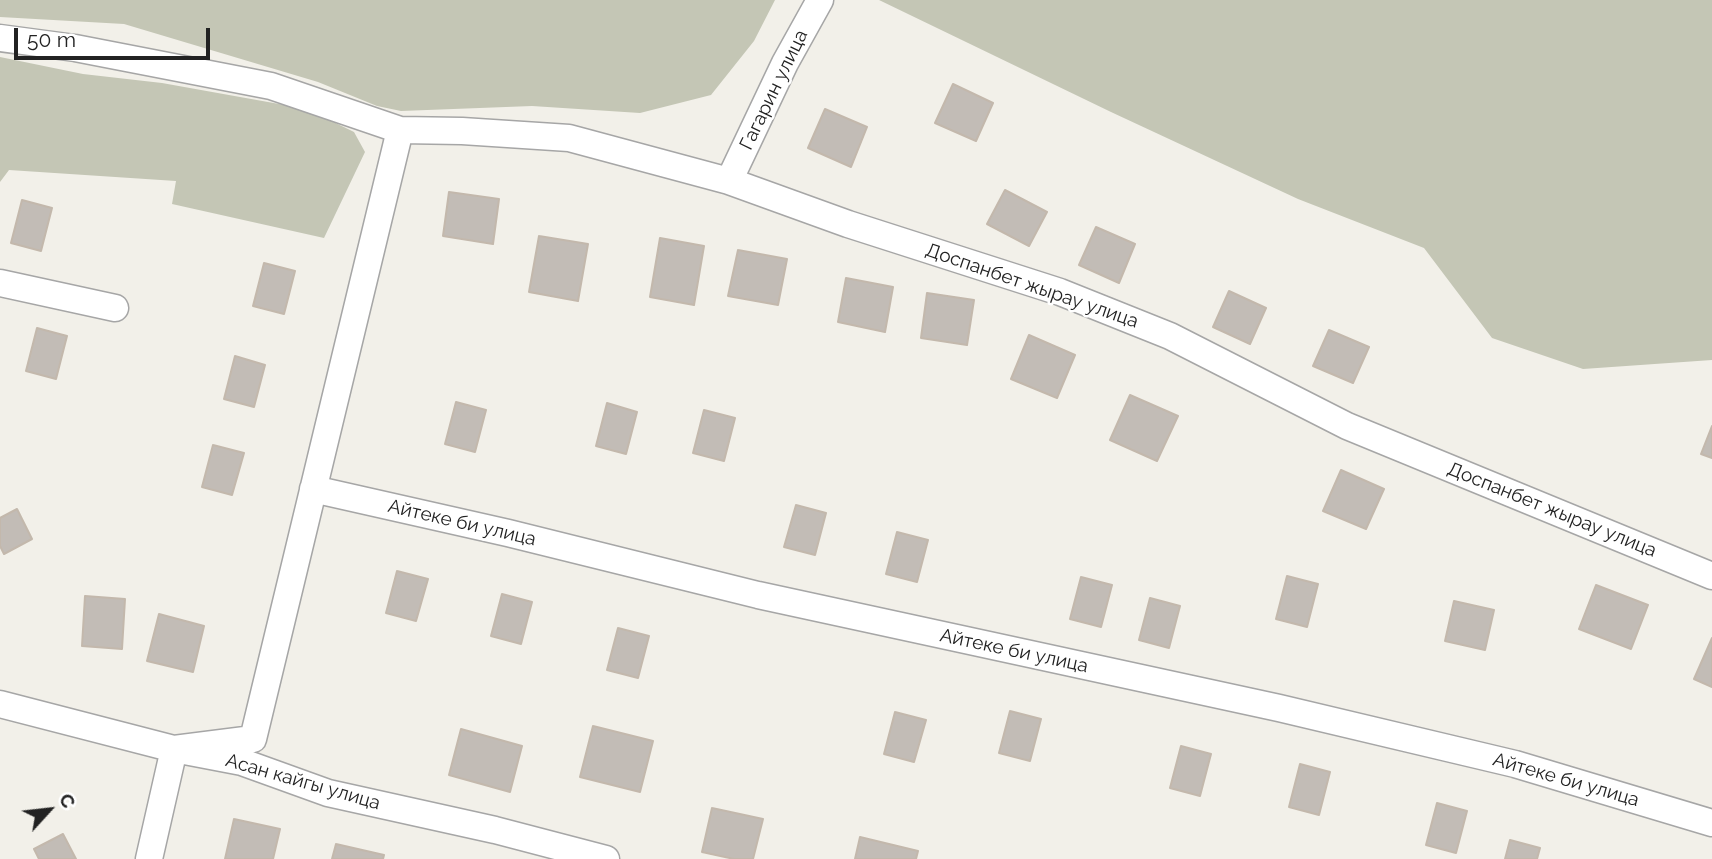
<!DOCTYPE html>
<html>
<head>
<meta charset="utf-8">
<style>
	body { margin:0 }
	#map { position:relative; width:1712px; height:859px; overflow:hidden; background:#f2f0e9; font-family:Raleway,sans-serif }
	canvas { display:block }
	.north { position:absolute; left:14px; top:775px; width:70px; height:70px; -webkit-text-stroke:5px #fff; paint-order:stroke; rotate:63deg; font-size:19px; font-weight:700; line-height:28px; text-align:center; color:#222 }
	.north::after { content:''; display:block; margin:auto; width:24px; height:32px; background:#222; clip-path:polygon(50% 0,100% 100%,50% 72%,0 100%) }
	.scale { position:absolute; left:14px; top:28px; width:196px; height:32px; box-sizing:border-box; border:4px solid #222; border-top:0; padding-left:9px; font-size:21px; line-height:24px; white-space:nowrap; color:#222; -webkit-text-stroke:5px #fff; paint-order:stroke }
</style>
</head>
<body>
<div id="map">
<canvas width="1712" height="859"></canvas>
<div class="north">С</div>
<div class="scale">50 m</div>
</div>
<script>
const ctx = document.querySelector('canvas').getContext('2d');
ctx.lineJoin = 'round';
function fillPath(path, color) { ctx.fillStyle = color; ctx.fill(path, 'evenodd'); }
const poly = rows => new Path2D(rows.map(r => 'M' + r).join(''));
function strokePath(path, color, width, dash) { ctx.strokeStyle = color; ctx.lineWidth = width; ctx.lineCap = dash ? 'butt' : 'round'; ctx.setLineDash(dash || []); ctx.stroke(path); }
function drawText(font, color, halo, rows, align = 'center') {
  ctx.font = font + ' Raleway,sans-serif'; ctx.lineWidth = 5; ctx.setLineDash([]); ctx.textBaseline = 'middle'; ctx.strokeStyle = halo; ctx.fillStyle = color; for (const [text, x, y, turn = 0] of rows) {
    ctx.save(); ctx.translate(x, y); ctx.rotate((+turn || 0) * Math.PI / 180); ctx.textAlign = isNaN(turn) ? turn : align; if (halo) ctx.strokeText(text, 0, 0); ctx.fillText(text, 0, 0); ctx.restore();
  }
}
fillPath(poly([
	[0,0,775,0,754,41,711,95,640,113,532,106,401,111,377,106,318,82,124,24,0,17],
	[879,0,1712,0,1712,360,1583,369,1492,338,1424,248,1298,199,1111,112],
	[0,57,83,74,162,83,307,109,354,132,365,152,324,238,172,204,176,181,9,170,0,182]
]), '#c4c6b5');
const building = poly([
	[953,84,993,103,976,141,935,123,953,84],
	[825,109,867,127,851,167,808,148,825,109],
	[1005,190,1047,212,1029,246,987,224,1005,190],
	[449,192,499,199,493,244,443,236,449,192],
	[22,200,52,208,41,251,11,243,22,200],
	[1096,227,1135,244,1119,283,1079,265,1096,227],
	[539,236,588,244,578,301,529,292,539,236],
	[660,238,704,246,694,305,650,297,660,238],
	[738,250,787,259,778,305,728,296,738,250],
	[264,263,295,271,284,314,253,306,264,263],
	[846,278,893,287,885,332,838,322,846,278],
	[1229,291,1266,308,1250,344,1213,327,1229,291],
	[927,293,974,300,967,345,921,338,927,293],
	[37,328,67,336,56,379,26,371,37,328],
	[1329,330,1369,347,1353,383,1313,366,1329,330],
	[1029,335,1075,355,1057,398,1011,379,1029,335],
	[235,356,265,365,254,407,224,399,235,356],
	[1130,395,1178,416,1157,461,1110,440,1130,395],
	[456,402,486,410,475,452,445,444,456,402],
	[607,403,637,412,626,454,596,446,607,403],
	[704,410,735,418,724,461,693,453,704,410],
	[1712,426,1712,458,1701,454,1712,426],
	[213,445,244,453,232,495,202,487,213,445],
	[1341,470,1384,489,1366,529,1323,511,1341,470],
	[796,505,826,513,815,555,784,547,796,505],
	[17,509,32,539,4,554,0,546,0,518,17,509],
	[897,532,928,540,917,582,886,574,897,532],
	[397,571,428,579,416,621,386,613,397,571],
	[1287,576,1318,584,1307,627,1276,619,1287,576],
	[1081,577,1112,585,1101,627,1070,619,1081,577],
	[1596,585,1648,605,1631,649,1579,629,1596,585],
	[502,594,532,602,521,644,491,636,502,594],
	[85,596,125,599,122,649,82,646,85,596],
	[1150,598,1180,606,1169,648,1139,640,1150,598],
	[1454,601,1494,610,1485,650,1445,641,1454,601],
	[159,614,204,626,193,672,147,661,159,614],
	[618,628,649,636,638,678,607,670,618,628],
	[1712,638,1712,687,1694,679,1712,638],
	[1010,711,1041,719,1030,761,999,753,1010,711],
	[895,712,926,720,914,762,884,754,895,712],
	[593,726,653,741,640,792,580,777,593,726],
	[461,729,522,746,510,792,449,775,461,729],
	[1181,746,1211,754,1200,796,1170,788,1181,746],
	[1300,764,1330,772,1319,815,1289,807,1300,764],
	[1437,803,1467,811,1456,853,1426,845,1437,803],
	[712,808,763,819,753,859,734,859,702,852,712,808],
	[234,819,280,829,273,859,225,859,234,819],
	[63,834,76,859,39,859,34,849,63,834],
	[860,837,918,851,916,859,855,859,860,837],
	[1510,840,1540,848,1537,859,1505,859,1510,840],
	[336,844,384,855,383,859,332,859,336,844]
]);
fillPath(building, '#c2bcb6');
strokePath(building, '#c3b8ac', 2);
const minor = poly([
	[0,38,75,48,271,86,400,130,462,131,569,138,729,181,848,224,1060,292,1170,336,1347,426,1712,576],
	[729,181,785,63,820,0],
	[0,283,115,308],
	[313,489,508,533,758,595,1279,708,1515,764,1712,823],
	[0,704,174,749,242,762,328,793,495,830,606,859],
	[149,859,174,749,253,739,400,130]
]);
strokePath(minor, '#a6a6a6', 29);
strokePath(minor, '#fff', 26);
drawText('19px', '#222', '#fff', [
	["Гагарин улица",774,90,-64],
	["Доспанбет жырау улица",1032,286,19],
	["Доспанбет жырау улица",1552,510,22],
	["Айтеке би улица",462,523,13],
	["Айтеке би улица",1014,651,12],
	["Айтеке би улица",1566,780,16],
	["Асан кайгы улица",303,782,16]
]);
</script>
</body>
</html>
